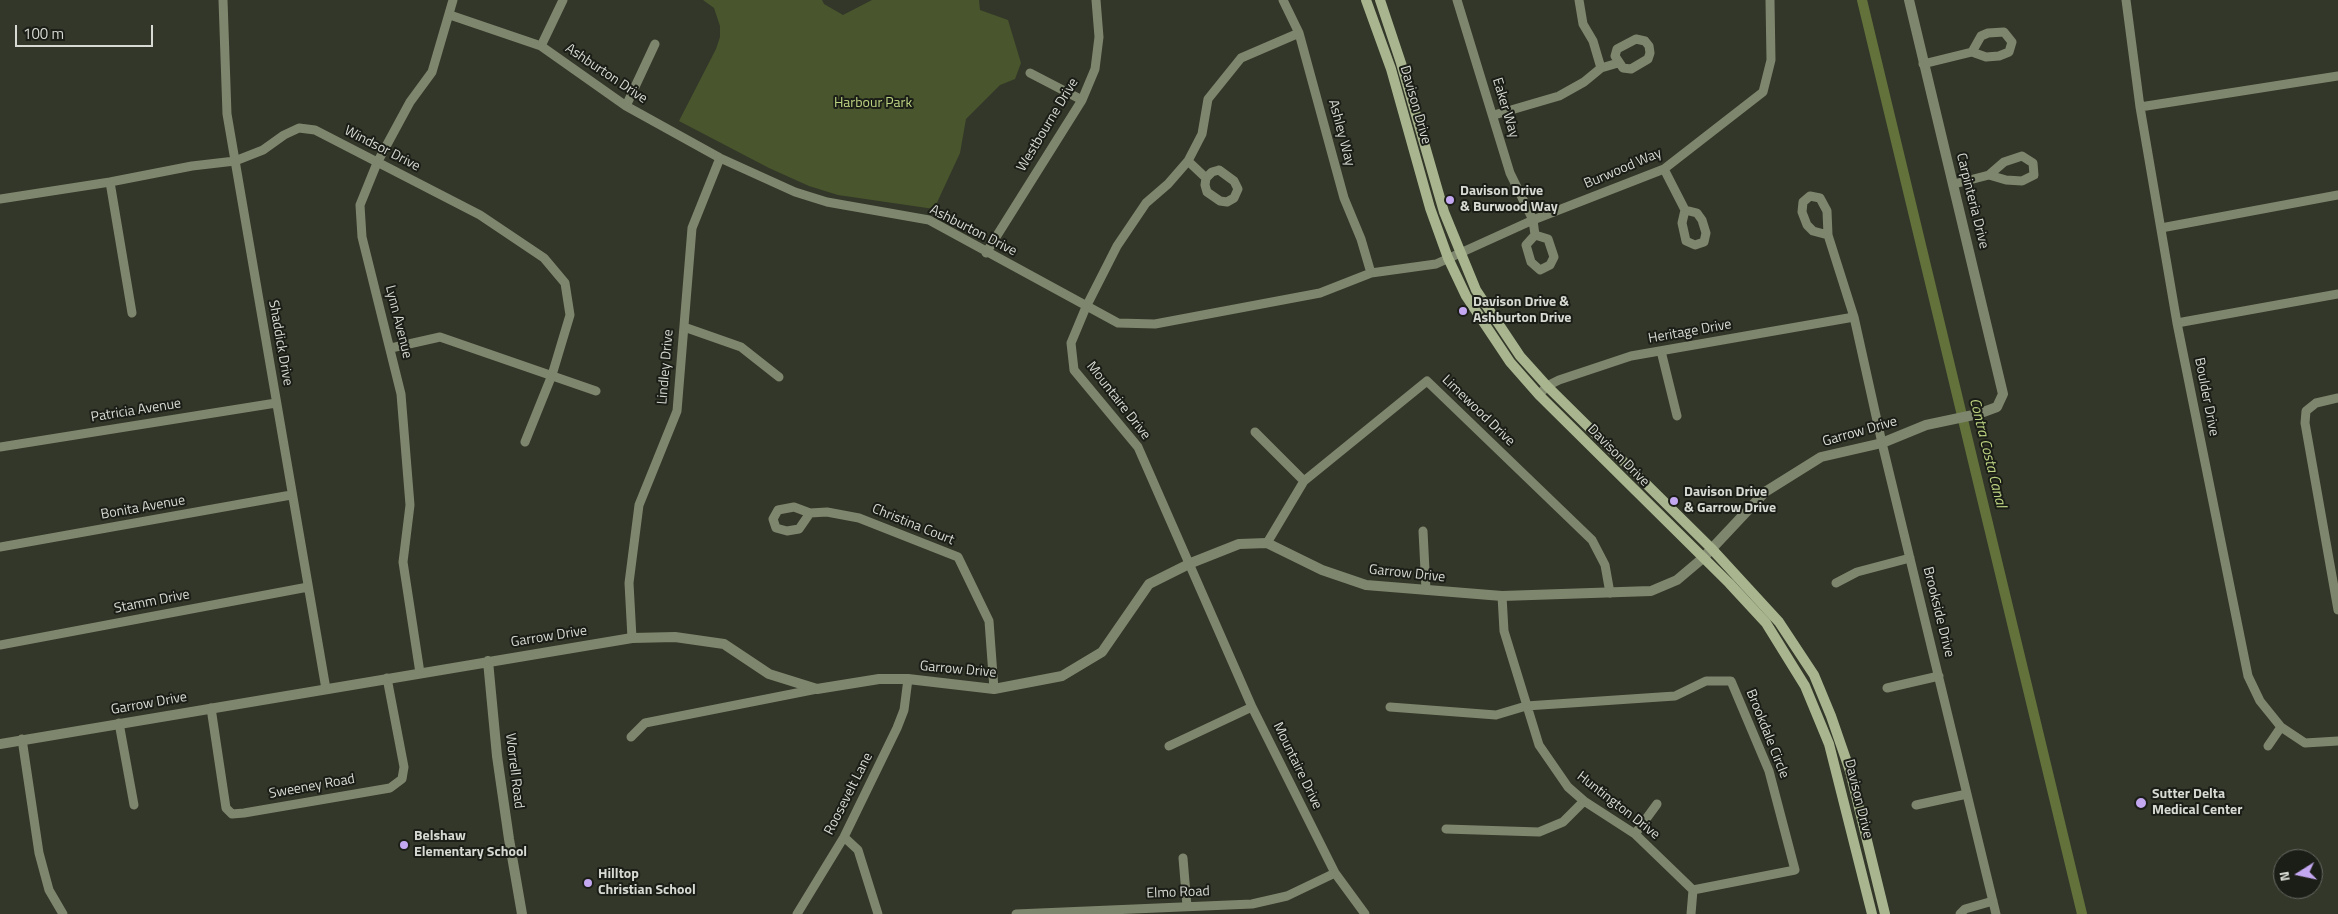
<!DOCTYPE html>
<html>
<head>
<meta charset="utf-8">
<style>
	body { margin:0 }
	#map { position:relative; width:2338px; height:914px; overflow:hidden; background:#333729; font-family:"Titillium Web",sans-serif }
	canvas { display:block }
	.north { position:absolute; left:2273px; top:849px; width:50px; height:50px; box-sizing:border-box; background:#1b1d17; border:1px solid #666962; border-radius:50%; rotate:260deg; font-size:14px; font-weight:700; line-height:20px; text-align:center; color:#d7dad2 }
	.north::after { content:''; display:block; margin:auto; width:18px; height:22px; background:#c4a7f1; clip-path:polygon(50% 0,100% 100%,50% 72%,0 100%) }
	.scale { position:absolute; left:15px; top:25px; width:138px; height:22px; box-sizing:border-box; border:2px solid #d7dad2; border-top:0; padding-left:6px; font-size:15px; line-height:18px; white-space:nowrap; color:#d7dad2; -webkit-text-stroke:4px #1b1d17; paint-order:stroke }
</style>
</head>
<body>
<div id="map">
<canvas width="2338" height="914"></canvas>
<div class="north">N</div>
<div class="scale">100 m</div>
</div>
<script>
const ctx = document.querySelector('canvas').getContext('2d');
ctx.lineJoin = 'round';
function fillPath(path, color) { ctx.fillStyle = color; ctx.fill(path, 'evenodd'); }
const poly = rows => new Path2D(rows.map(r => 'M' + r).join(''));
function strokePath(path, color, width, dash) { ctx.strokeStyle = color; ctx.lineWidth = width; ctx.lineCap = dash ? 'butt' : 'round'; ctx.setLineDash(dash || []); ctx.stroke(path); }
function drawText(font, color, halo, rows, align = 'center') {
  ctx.font = font + ' "Titillium Web",sans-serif'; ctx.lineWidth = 4; ctx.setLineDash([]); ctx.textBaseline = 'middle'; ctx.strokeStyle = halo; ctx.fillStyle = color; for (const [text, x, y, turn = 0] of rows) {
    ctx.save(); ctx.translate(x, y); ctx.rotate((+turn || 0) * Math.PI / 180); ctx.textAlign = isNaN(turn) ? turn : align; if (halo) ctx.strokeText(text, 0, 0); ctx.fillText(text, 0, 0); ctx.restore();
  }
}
fillPath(poly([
	[703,0,822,0,824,4,843,15,872,0,979,0,980,10,1008,20,1021,63,1015,79,1000,85,966,119,960,153,934,209,838,195,809,186,769,168,679,121,716,49,720,37,720,26,714,8]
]), '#49552c');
strokePath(poly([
	[1862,0,2082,914]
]), '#63723b', 10);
strokePath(poly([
	[223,0,227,114,326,689],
	[1283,0,1299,33,1344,198,1361,239,1371,273],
	[1457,0,1510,173,1533,220,1535,235,1526,245,1531,262,1540,270,1550,265,1554,257,1548,239,1535,235],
	[1579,0,1583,24,1593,41,1601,68],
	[2126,0,2140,107,2177,323,2248,676,2260,701,2281,727,2305,743,2338,741],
	[450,15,541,46,626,106,720,158,795,192,827,202,929,220,1118,323,1155,324,1320,293,1371,273,1436,264,1533,220,1664,169,1763,92,1771,60,1770,0],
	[1299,33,1241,58,1208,99,1202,134,1188,161,1168,184,1146,203,1117,246,1086,307,1071,343,1074,370,1138,447,1252,707,1335,873,1365,914],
	[1636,39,1645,41,1649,46,1650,53,1648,59,1631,69,1623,68,1615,56,1617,49,1636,39],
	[541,46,563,0],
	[1923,64,1972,52,1986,57,1999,56,2009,52,2012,42,2004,32,1988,33,1981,36,1972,52],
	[1030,73,1082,100],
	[626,106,655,44],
	[2140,107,2338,76],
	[1494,115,1559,96,1584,82,1601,68,1618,63],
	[1188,161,1206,178],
	[1664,169,1685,210,1682,223,1686,241,1695,245,1704,242,1706,233,1702,220,1697,213,1685,210],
	[1219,170,1234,181,1238,189,1234,198,1227,202,1220,201,1207,192,1205,185,1206,178,1212,172,1219,170],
	[110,182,132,313],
	[1954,184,1989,175,2004,162,2022,156,2033,163,2034,175,2022,181,2006,180,1989,175],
	[0,199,110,182,192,166,235,161,263,150,284,135,299,128,315,130,480,215,544,258,565,283,570,315,552,375,525,442],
	[2161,228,2338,195],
	[1828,235,1813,231,1807,225,1802,212,1803,202,1810,196,1820,198,1827,211,1828,235,1854,317,1882,443,1996,914],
	[986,253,1082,100,1095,69,1099,37,1096,0],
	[2177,323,2338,294],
	[684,327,741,347,779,377],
	[391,348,440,337,596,391],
	[1661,351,1677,416],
	[1539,395,1547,386,1559,380,1631,356,1854,317],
	[2338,398,2316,403,2306,411,2305,423,2338,610],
	[1255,432,1304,481],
	[0,447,276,403],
	[810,513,799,529,787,531,776,528,773,519,778,510,794,507,810,513,827,512,859,518,958,557,989,621,994,689],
	[1423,531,1426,590],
	[1267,543,1304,481,1427,381,1592,540,1605,565,1610,593],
	[0,547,291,495],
	[1836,583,1857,572,1910,558],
	[1502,596,1504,631,1539,745,1568,787,1584,801,1635,834,1693,890,1691,914],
	[632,638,629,583,639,505,677,411,692,228,720,158],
	[0,645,308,587],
	[420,673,403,562,410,505,401,394,362,237,360,205,377,163,410,102,432,72,453,0],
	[1887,688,1939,676],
	[1390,707,1496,715,1526,706,1675,696,1706,681,1731,681,1769,771,1795,870,1693,890],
	[211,708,226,808,232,814,244,813,390,788,402,779,404,767,387,678],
	[119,723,134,805],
	[631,737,645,723,817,689],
	[22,739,39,853,49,890,63,914],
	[1169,746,1252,707],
	[2268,746,2281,727],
	[1916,805,1967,794],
	[1446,829,1539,832,1563,822,1584,801],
	[1635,834,1657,804],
	[844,837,858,850,878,914],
	[1183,858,1187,906],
	[797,914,844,837,897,728,904,710,908,679],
	[1016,914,1252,904,1287,896,1335,873],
	[1960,914,1965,909,1993,901]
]), '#7f866e', 9);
strokePath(poly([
	[488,661,497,756,509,839,522,914],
	[0,744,632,638,675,637,724,644,769,674,817,689,879,679,908,679,994,689,1062,676,1102,652,1149,584,1191,563,1239,544,1267,543,1322,570,1366,585,1502,596,1651,591,1677,580,1703,558,1765,492,1821,457,1882,443,1926,425,1978,414,1997,407,2003,394,1909,0]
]), '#7f866e', 10);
strokePath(poly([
	[1366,0,1391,69,1430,208,1448,258,1466,296,1510,362,1539,395,1729,583,1766,623,1805,686,1829,744,1872,914],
	[1380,0,1401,63,1444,212,1476,290,1520,356,1547,386,1711,548,1779,622,1814,675,1831,716,1850,771,1885,914]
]), '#a8b58e', 10);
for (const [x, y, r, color] of [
	[1450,200,5,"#c4a7f1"],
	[1463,311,5,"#c4a7f1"],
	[1674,501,5,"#c4a7f1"],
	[2141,803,6,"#c4a7f1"],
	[404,845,5,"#c4a7f1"],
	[588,883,5,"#c4a7f1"]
]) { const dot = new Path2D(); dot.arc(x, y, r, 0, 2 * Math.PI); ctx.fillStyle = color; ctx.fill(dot); strokePath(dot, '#1b1d17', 2); }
drawText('14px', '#d7dad2', '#1b1d17', [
	["Ashburton Drive",606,74,34],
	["Davison Drive",1415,105,74],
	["Eaker Way",1505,108,73],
	["Westbourne Drive",1048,125,-59],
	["Ashley Way",1341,133,75],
	["Windsor Drive",382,149,27],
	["Burwood Way",1623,169,-23],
	["Carpinteria Drive",1972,201,76],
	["Ashburton Drive",973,231,27],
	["Lynn Avenue",398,322,76],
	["Heritage Drive",1690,332,-10],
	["Shaddick Drive",280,343,80],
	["Lindley Drive",666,367,-85],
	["Boulder Drive",2206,397,79],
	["Mountaire Drive",1118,401,52],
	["Patricia Avenue",136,411,-9],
	["Limewood Drive",1478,411,44],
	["Garrow Drive",1860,432,-16],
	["Davison Drive",1618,456,45],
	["Bonita Avenue",143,508,-10],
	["Christina Court",913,525,22],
	["Garrow Drive",1407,574,6],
	["Stamm Drive",152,602,-11],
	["Brookside Drive",1938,612,76],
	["Garrow Drive",549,637,-9],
	["Garrow Drive",958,670,5],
	["Garrow Drive",149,704,-10],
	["Brookdale Circle",1767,734,68],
	["Mountaire Drive",1297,766,64],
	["Worrell Road",514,771,83],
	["Sweeney Road",312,787,-10],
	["Roosevelt Lane",849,794,-63],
	["Davison Drive",1858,799,76],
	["Huntington Drive",1618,806,38],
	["Elmo Road",1178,893,-2]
]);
drawText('14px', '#bdd582', '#1b1d17', [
	["Harbour Park",873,104]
]);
drawText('bold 14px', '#d7dad2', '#1b1d17', [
	["Davison Drive",1460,192],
	["& Burwood Way",1460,208],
	["Davison Drive &",1473,303],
	["Ashburton Drive",1473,319],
	["Davison Drive",1684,493],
	["& Garrow Drive",1684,509],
	["Sutter Delta",2152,795],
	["Medical Center",2152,811],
	["Belshaw",414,837],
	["Elementary School",414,853],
	["Hilltop",598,875],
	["Christian School",598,891]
], 'left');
drawText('italic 15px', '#bdd582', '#1b1d17', [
	["Contra Costa Canal",1987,453,76]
]);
</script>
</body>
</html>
